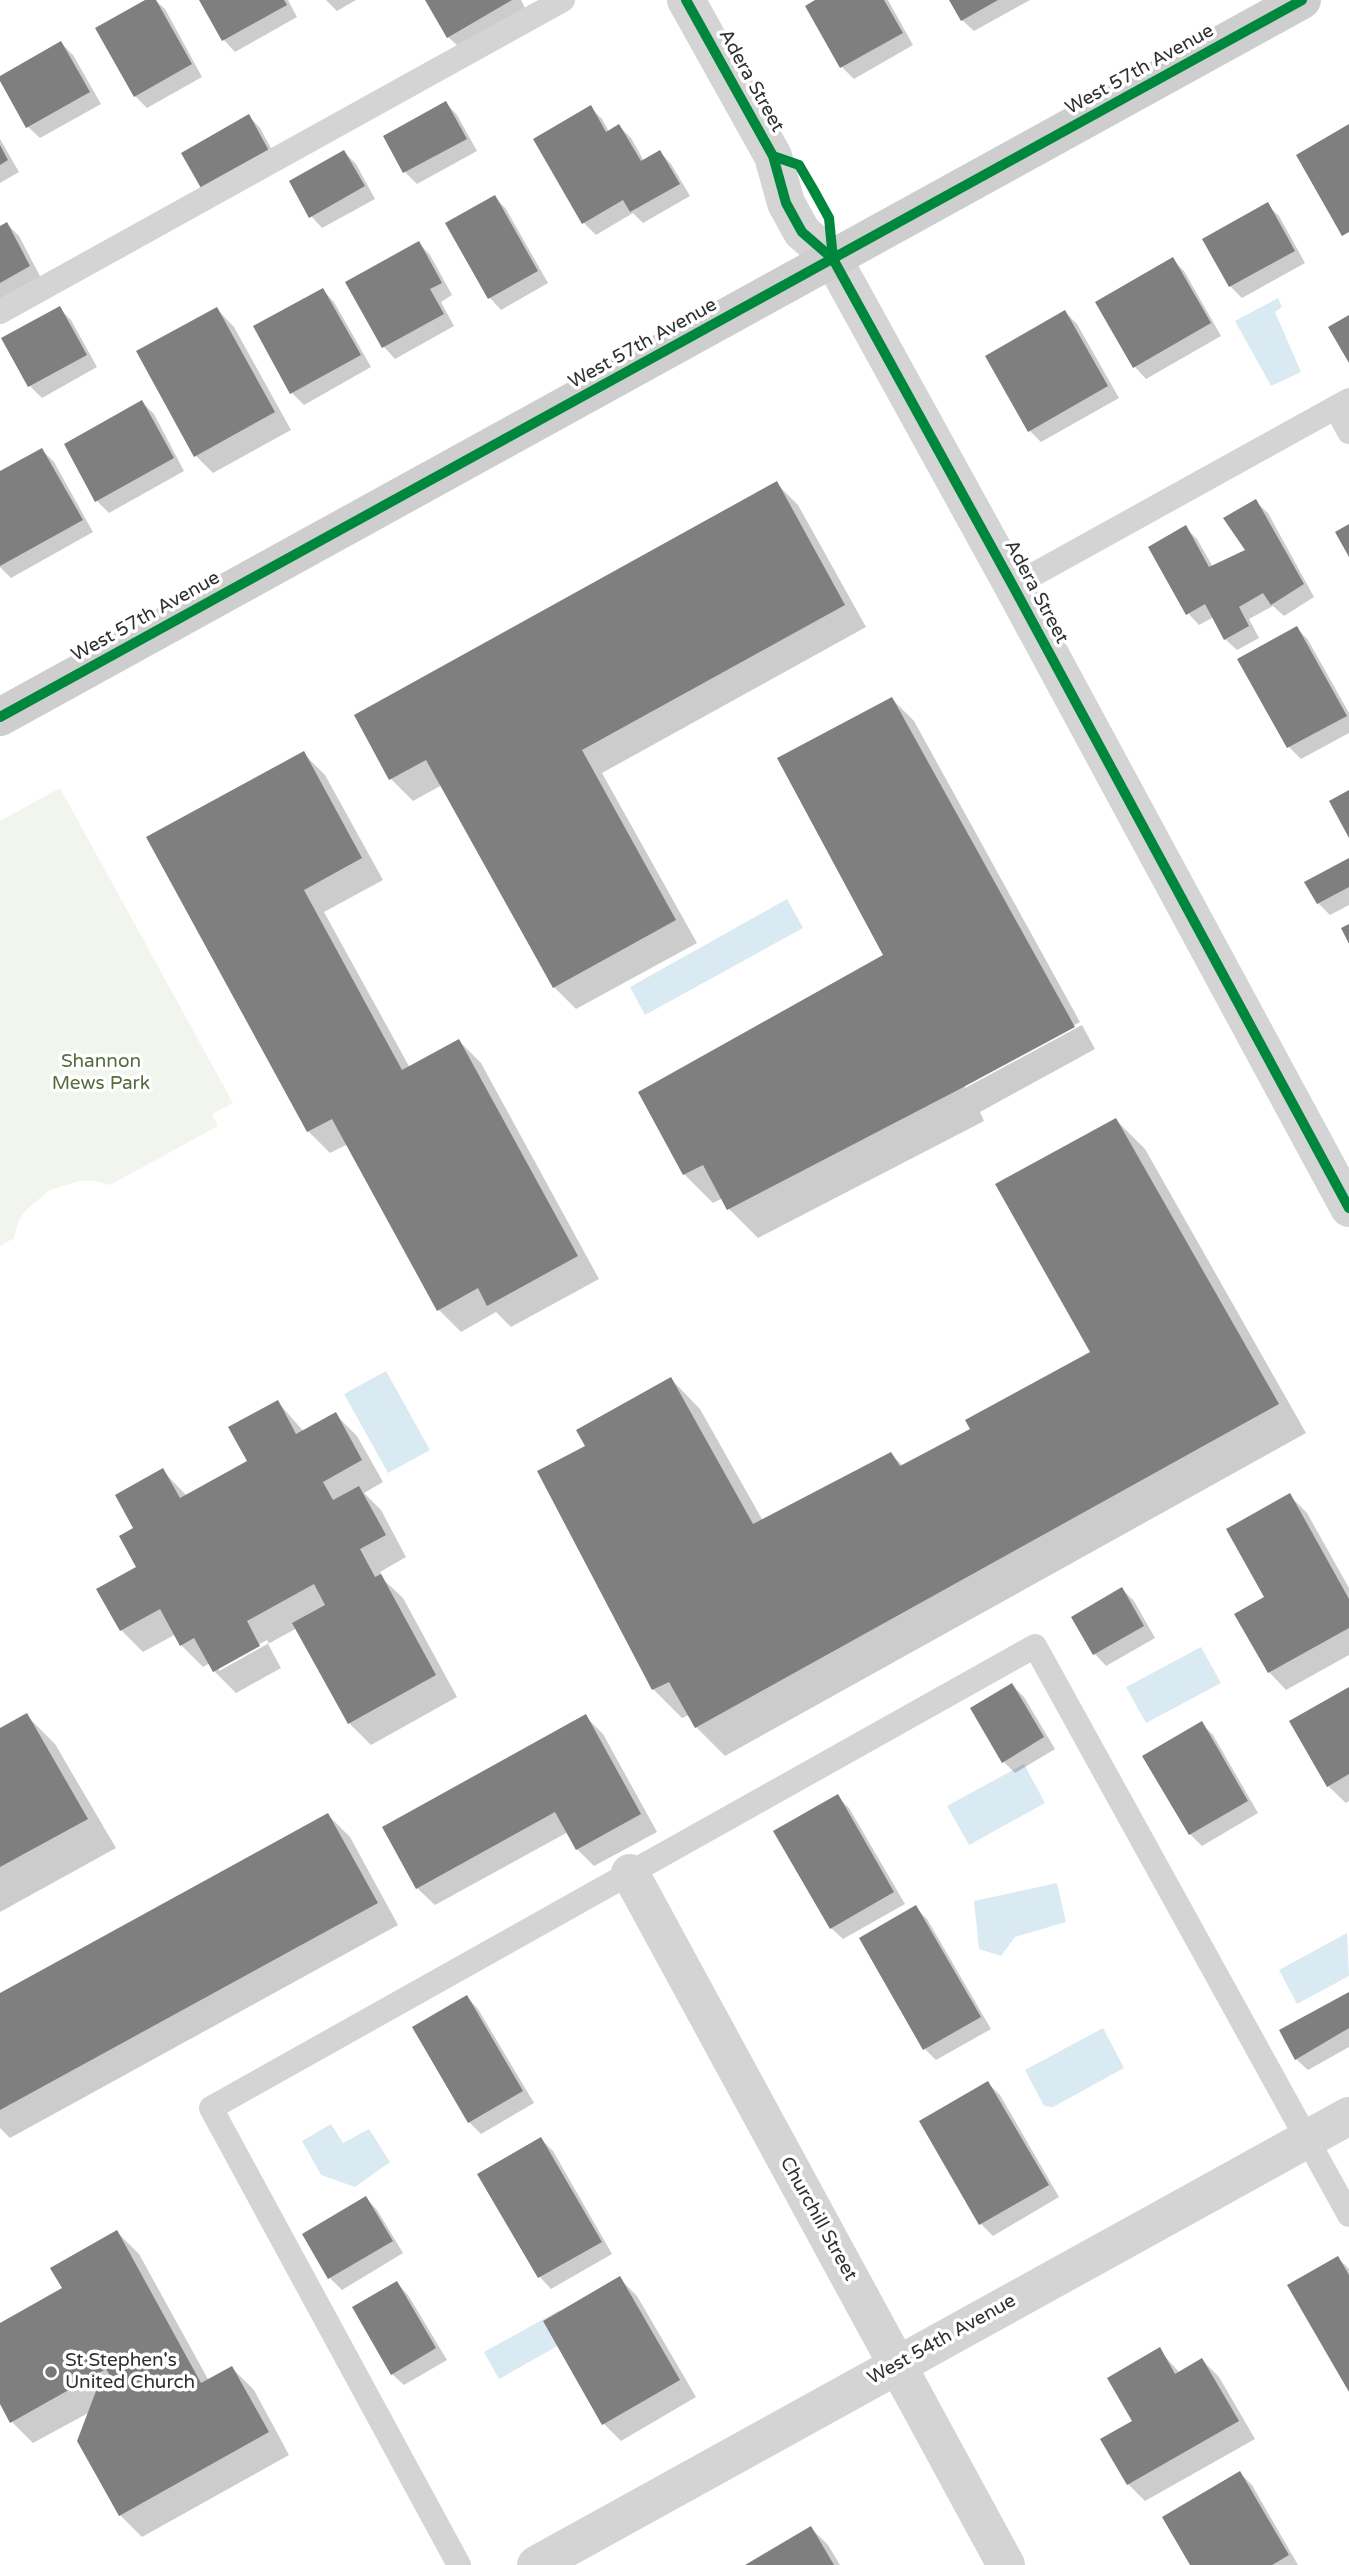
<!DOCTYPE html>
<html>
<head>
<meta charset="utf-8">
<style>
	body { margin:0 }
	canvas { display:block; background:#fff }
</style>
</head>
<body>
<canvas width="1349" height="2565"></canvas>
<script>
const ctx = document.querySelector('canvas').getContext('2d');
ctx.lineJoin = 'round';
function fillPath(path, color) { ctx.fillStyle = color; ctx.fill(path, 'evenodd'); }
const poly = rows => new Path2D(rows.map(r => 'M' + r).join(''));
function strokePath(path, color, width, dash) { ctx.strokeStyle = color; ctx.lineWidth = width; ctx.lineCap = dash ? 'butt' : 'round'; ctx.setLineDash(dash || []); ctx.stroke(path); }
function drawText(font, color, halo, rows, align = 'center') {
  ctx.font = font + ' "Varela Round",sans-serif'; ctx.lineWidth = 7; ctx.setLineDash([]); ctx.textBaseline = 'middle'; ctx.strokeStyle = halo; ctx.fillStyle = color; for (const [text, x, y, turn = 0] of rows) {
    ctx.save(); ctx.translate(x, y); ctx.rotate((+turn || 0) * Math.PI / 180); ctx.textAlign = isNaN(turn) ? turn : align; if (halo) ctx.strokeText(text, 0, 0); ctx.fillText(text, 0, 0); ctx.restore();
  }
}
fillPath(poly([
	[60,788,233,1103,212,1114,218,1126,110,1185,96,1181,79,1181,50,1190,26,1210,18,1222,14,1238,0,1246,0,821]
]), '#f2f5ed');
fillPath(poly([
	[1278,298,1282,307,1275,312,1301,372,1271,386,1235,321],
	[787,899,803,928,645,1015,630,987],
	[386,1371,430,1450,388,1473,344,1394],
	[1201,1647,1221,1683,1146,1723,1126,1687],
	[1024,1764,1045,1803,969,1845,947,1806],
	[1057,1883,1066,1922,1015,1937,1001,1956,979,1949,974,1901],
	[1347,1933,1349,1976,1297,2004,1279,1970],
	[1103,2028,1124,2068,1053,2107,1044,2106,1025,2070],
	[331,2124,343,2143,369,2129,390,2162,355,2187,321,2175,302,2141],
	[560,2310,575,2336,499,2379,484,2352]
]), '#daeaf2');
fillPath(poly([
	[149,0,155,0,165,9,202,77,147,108,135,96],
	[201,0,288,0,297,17,235,52,224,40],
	[326,0,356,0,337,11],
	[427,0,521,0,526,10,460,48,448,37],
	[818,0,888,0,913,45,854,79,842,67,807,6],
	[951,0,1030,0,974,31,962,20],
	[61,43,73,55,101,104,40,138,28,127],
	[446,103,457,115,477,151,417,184,405,172,385,137],
	[591,108,602,119,609,132,619,126,631,138,644,161,660,152,671,164,690,196,643,223,633,213,596,235,584,223,535,139],
	[249,116,260,128,279,163,202,187],
	[0,139,19,172,0,183],
	[344,152,356,164,375,199,322,228,311,216],
	[495,197,506,209,548,283,501,310,490,298],
	[1267,205,1279,216,1305,263,1242,298,1230,286],
	[7,224,19,236,41,278,0,301,0,228],
	[419,243,430,255,452,295,441,302,454,326,395,359,384,347,347,282],
	[1172,259,1184,271,1221,336,1146,379,1135,367,1097,303],
	[323,290,334,302,371,367,304,405,292,393],
	[59,308,71,320,97,367,42,398,30,386],
	[217,309,234,327,291,430,213,473,196,456],
	[1065,312,1077,324,1119,398,1041,442,1030,431],
	[142,402,154,414,184,471,109,513,97,501],
	[42,450,54,462,93,532,11,578,0,567,0,473],
	[776,483,798,505,866,627,602,773,697,943,576,1009,554,987,442,785,413,801,391,779,356,716],
	[1256,502,1268,513,1314,597,1284,616,1273,606,1249,619,1259,638,1237,650,1225,639,1214,617,1199,625,1188,613,1185,527,1197,539,1213,567,1247,551],
	[1297,628,1308,640,1349,713,1349,733,1301,759,1289,747,1240,659],
	[892,699,914,721,1080,1022,965,1084,965,1088,1082,1025,1095,1049,980,1112,984,1121,758,1238,729,1209,723,1198,713,1203,684,1174,889,964],
	[303,753,325,775,383,880,324,912,410,1068,459,1041,481,1063,599,1279,511,1327,496,1312,461,1332,439,1310,348,1144,330,1153,308,1131,148,838],
	[1349,860,1349,905,1330,915,1318,903],
	[1116,1120,1145,1149,1306,1433,725,1756,696,1727,689,1715,682,1718,653,1689,587,1446,671,1379,700,1409,763,1521,891,1454,903,1466,973,1430,1092,1353],
	[278,1402,304,1432,335,1414,357,1436,383,1482,364,1493,381,1510,406,1557,380,1572,385,1581,403,1598,457,1697,371,1745,349,1723,297,1628,268,1644,281,1668,236,1693,214,1671,210,1663,203,1667,181,1645,176,1634,143,1652,121,1630,139,1567,136,1528,163,1471,187,1496,249,1462],
	[267,1640,269,1643,219,1671,219,1667],
	[1289,1495,1307,1513,1349,1588,1349,1655,1286,1690,1269,1672,1266,1598],
	[1122,1589,1134,1601,1155,1638,1106,1666,1095,1654,1073,1617],
	[1012,1685,1024,1697,1055,1749,1015,1773,1003,1761],
	[1349,1689,1349,1801,1346,1803,1328,1786],
	[26,1715,55,1744,116,1848,0,1912,0,1730],
	[586,1717,603,1734,657,1832,594,1866,577,1849,568,1832,435,1905,417,1888],
	[1201,1723,1213,1735,1258,1813,1202,1846,1190,1834],
	[837,1796,849,1808,905,1904,843,1939,831,1928],
	[328,1815,350,1837,398,1925,10,2138,0,2128,0,1995],
	[915,1907,927,1919,991,2029,936,2060,925,2049],
	[1349,1994,1349,2047,1308,2070,1296,2059],
	[467,1997,478,2009,534,2103,481,2134,469,2122],
	[988,2083,1000,2095,1059,2197,993,2236,981,2224,922,2122],
	[541,2139,553,2151,612,2254,551,2289,540,2277,480,2174],
	[366,2198,377,2210,403,2253,342,2290,330,2278,304,2234],
	[117,2232,139,2254,209,2381,232,2368,254,2390,289,2455,142,2537,120,2515,90,2412,33,2443,11,2421,0,2401,0,2325,64,2289],
	[1338,2258,1349,2269,1349,2389],
	[620,2279,637,2296,696,2397,621,2441,604,2424],
	[397,2283,408,2295,447,2360,404,2385,392,2374],
	[1159,2350,1180,2373,1202,2360,1219,2377,1255,2439,1145,2501,1128,2484,1134,2421],
	[1240,2473,1252,2485,1298,2565,1192,2565],
	[811,2528,828,2545,840,2565,748,2565]
]), '#0003');
fillPath(poly([
	[145,0,156,0,192,64,134,97,95,28],
	[199,0,284,0,287,5,222,41],
	[425,0,512,0,447,38],
	[815,0,884,0,903,33,840,68,805,6],
	[949,0,998,0,961,21],
	[61,41,90,92,26,128,0,81,0,76],
	[446,101,467,139,403,173,383,136],
	[591,105,606,132,619,124,641,161,660,150,680,184,630,212,623,200,582,224,533,139],
	[249,114,269,151,201,188,181,153],
	[1349,124,1349,232,1342,236,1296,155],
	[0,145,8,160,0,165],
	[344,150,365,186,309,218,289,181],
	[495,195,538,271,488,299,445,223],
	[1268,202,1295,251,1229,287,1202,239],
	[7,222,30,266,0,283,0,226],
	[419,241,442,283,430,289,444,314,382,348,345,282],
	[1173,257,1211,323,1133,368,1095,302],
	[323,288,361,355,290,394,253,326],
	[60,306,87,355,28,387,1,338],
	[217,307,275,412,194,457,136,351],
	[1065,310,1108,386,1028,432,985,356],
	[1349,315,1349,363,1328,327],
	[142,400,174,458,95,502,64,444],
	[42,448,83,520,0,566,0,471],
	[777,481,845,605,582,750,676,920,553,988,426,760,389,780,354,715],
	[1256,499,1304,584,1271,605,1263,593,1239,607,1249,626,1224,640,1205,604,1186,615,1148,547,1186,525,1209,567,1245,550,1223,518],
	[1349,524,1349,557,1335,532],
	[1297,626,1347,716,1287,748,1237,659],
	[892,697,1075,1027,956,1091,727,1210,703,1165,683,1175,638,1092,883,955,777,758],
	[304,751,362,858,304,890,402,1070,459,1039,578,1256,487,1306,478,1288,437,1311,332,1119,307,1132,146,837],
	[1349,790,1349,838,1329,801],
	[1349,858,1349,887,1317,904,1304,882],
	[1349,924,1349,944,1341,928],
	[1116,1118,1279,1404,695,1728,669,1682,652,1690,537,1471,585,1446,576,1430,671,1377,753,1524,891,1452,900,1466,970,1429,965,1420,1090,1352,995,1184],
	[278,1400,296,1434,336,1412,362,1460,323,1482,333,1500,359,1486,386,1535,360,1549,375,1577,381,1574,436,1675,348,1724,292,1623,325,1605,314,1584,247,1621,260,1646,213,1672,194,1638,180,1646,160,1609,120,1631,96,1589,136,1567,119,1536,133,1528,115,1495,163,1468,180,1498,247,1461,228,1427],
	[1290,1493,1349,1599,1349,1628,1268,1673,1234,1614,1264,1597,1226,1529],
	[1122,1587,1144,1626,1093,1655,1071,1617],
	[1012,1683,1044,1737,1002,1763,970,1708],
	[1349,1687,1349,1774,1327,1787,1289,1721],
	[27,1713,88,1819,0,1867,0,1728],
	[586,1714,641,1814,576,1850,555,1812,416,1889,382,1827],
	[1202,1721,1248,1801,1189,1835,1142,1756],
	[838,1794,894,1892,830,1929,773,1831],
	[328,1813,378,1903,0,2110,0,1993],
	[916,1905,981,2017,923,2050,859,1938],
	[1349,1992,1349,2028,1295,2060,1279,2030],
	[467,1995,523,2091,468,2123,412,2027],
	[988,2081,1049,2185,979,2225,919,2121],
	[541,2137,602,2242,538,2278,477,2174],
	[366,2196,393,2241,328,2279,302,2234],
	[117,2230,201,2383,232,2366,269,2432,119,2516,77,2441,101,2378,109,2374,106,2369,10,2423,0,2404,0,2323,62,2288,50,2268],
	[1338,2256,1349,2275,1349,2392,1287,2285],
	[620,2276,680,2380,602,2425,543,2321],
	[397,2281,436,2348,391,2375,352,2307],
	[1160,2347,1175,2374,1202,2358,1239,2421,1127,2485,1100,2439,1132,2421,1107,2378],
	[1240,2471,1289,2555,1272,2565,1190,2565,1162,2517],
	[811,2526,834,2565,745,2565]
]), '#7f7f7f');
strokePath(poly([
	[0,312,563,0],
	[1336,408,1349,432],
	[1013,586,1349,400],
	[459,2565,211,2108,1035,1646,1349,2215]
]), '#d4d4d4', 24);
strokePath(poly([
	[686,0,773,156,786,203,802,232,833,259,1013,586,1349,1208],
	[630,1873,1006,2565],
	[536,2565,1349,2116]
]), '#d4d4d4', 38);
strokePath(poly([
	[0,717,1302,0]
]), '#cecece', 38);
strokePath(poly([
	[686,0,773,156,786,203,802,232,833,259,1013,586,1349,1208],
	[773,156,799,165,813,189,829,218,833,259],
	[0,717,1302,0]
]), '#00873e', 10);
for (const [x, y, r, color] of [
	[51,2372,7,"#787878"]
]) { const dot = new Path2D(); dot.arc(x, y, r, 0, 2 * Math.PI); ctx.fillStyle = color; ctx.fill(dot); strokePath(dot, '#fff', 2.5); }
drawText('19px', '#303030', '#fff', [
	["West 57th Avenue",1140,70,-29],
	["Adera Street",751,81,61],
	["West 57th Avenue",643,344,-29],
	["Adera Street",1036,592,62],
	["West 57th Avenue",146,617,-29],
	["Churchill Street",818,2219,61],
	["West 54th Avenue",942,2340,-29]
]);
drawText('19px', '#556c3d', '#fff', [
	["Shannon",101,1062],
	["Mews Park",101,1084]
]);
drawText('19px', '#303030', '#fff', [
	["St Stephen's",65,2361],
	["United Church",65,2383]
], 'left');
</script>
</body>
</html>
